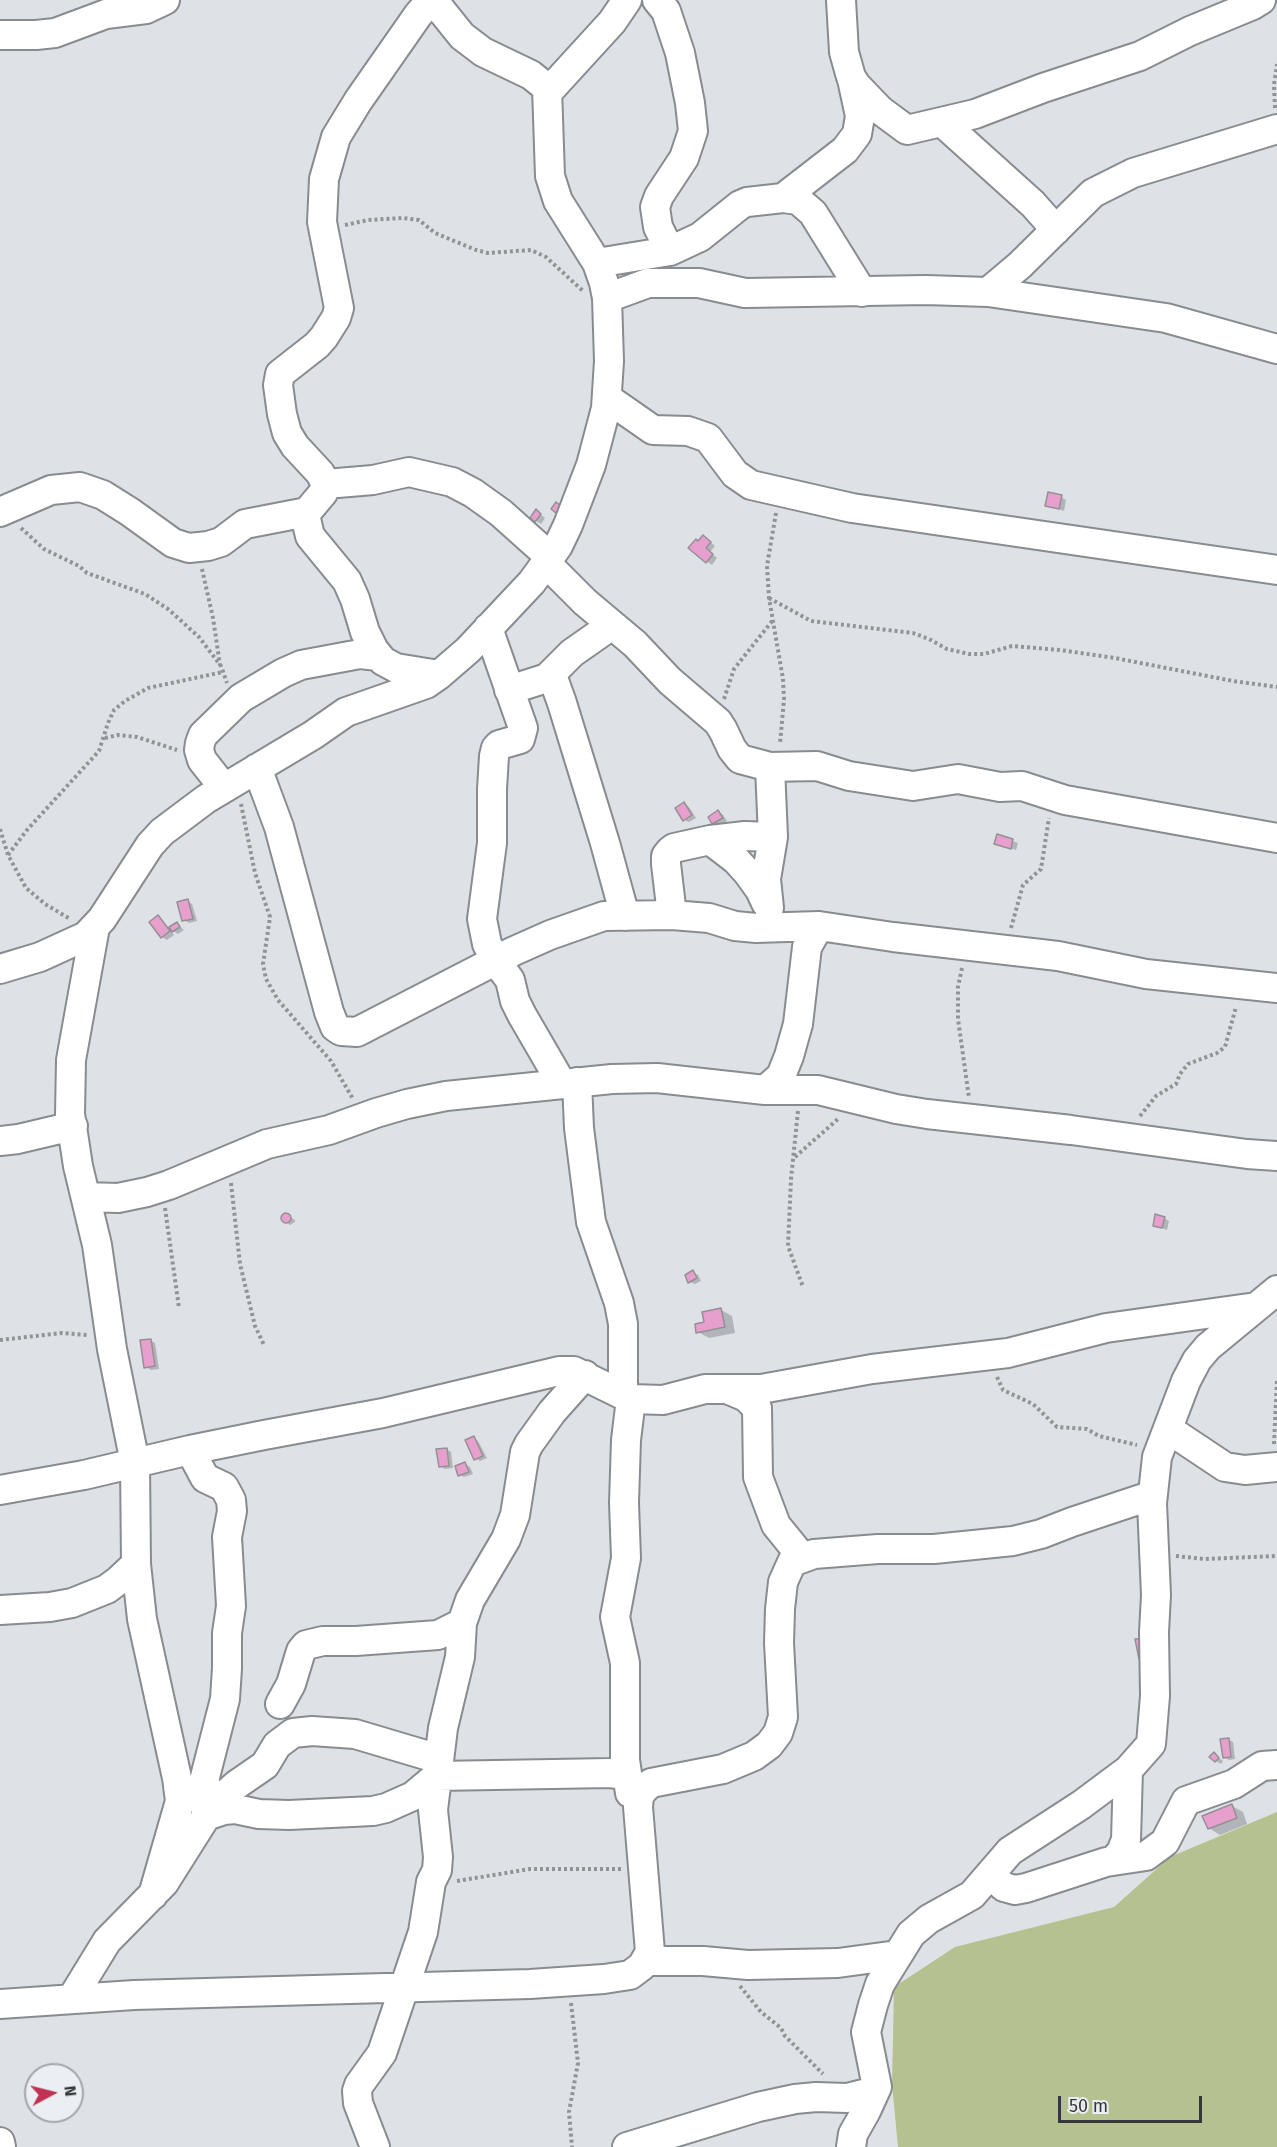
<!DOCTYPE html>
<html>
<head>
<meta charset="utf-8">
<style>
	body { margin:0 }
	#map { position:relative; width:1277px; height:2147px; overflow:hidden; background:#dee2e6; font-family:"Fira Sans",sans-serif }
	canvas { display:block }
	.north { position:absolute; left:24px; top:2063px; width:60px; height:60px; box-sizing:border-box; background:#ebeff4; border:2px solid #a3a5a9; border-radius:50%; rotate:83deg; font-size:16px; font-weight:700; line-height:24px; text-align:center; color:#363739 }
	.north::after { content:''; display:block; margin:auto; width:21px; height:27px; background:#c13153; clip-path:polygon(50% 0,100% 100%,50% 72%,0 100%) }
	.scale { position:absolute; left:1058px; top:2096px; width:144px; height:27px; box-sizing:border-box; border:3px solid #363739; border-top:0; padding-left:8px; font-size:18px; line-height:21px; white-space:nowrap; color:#363739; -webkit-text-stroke:4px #ebeff4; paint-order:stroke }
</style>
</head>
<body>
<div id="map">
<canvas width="1277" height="2147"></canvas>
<div class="north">N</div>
<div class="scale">50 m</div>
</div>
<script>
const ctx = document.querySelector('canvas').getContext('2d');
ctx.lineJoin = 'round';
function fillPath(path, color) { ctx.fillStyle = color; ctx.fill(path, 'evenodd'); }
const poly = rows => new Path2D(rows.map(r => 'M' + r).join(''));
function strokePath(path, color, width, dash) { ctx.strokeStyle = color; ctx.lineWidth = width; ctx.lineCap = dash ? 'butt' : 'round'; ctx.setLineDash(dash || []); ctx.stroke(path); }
fillPath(poly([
	[1277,1812,1277,2147,898,2147,892,2084,894,1987,955,1947,1114,1907,1170,1857]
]), '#b5c18e');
fillPath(poly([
	[1061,497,1066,500,1064,511,1046,505],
	[536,511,545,518,541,524,532,518],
	[708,540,715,546,710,552,717,558,712,565,690,548,699,542],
	[684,804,689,807,696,818,689,822,684,820],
	[718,812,723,815,727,821,718,826,713,823,710,817],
	[998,836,1018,843,1016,850,996,843],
	[187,901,192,904,197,921,189,923,184,920],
	[158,917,170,929,177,924,184,930,178,934,170,929,174,935,167,940,162,937,151,923],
	[287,1215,295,1220,295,1222,290,1225,282,1220,282,1218],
	[1164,1218,1169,1221,1167,1230,1154,1225],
	[693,1272,698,1275,701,1281,695,1284,690,1282],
	[721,1310,732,1316,735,1333,709,1338,698,1332],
	[150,1340,155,1343,159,1369,151,1370,146,1367],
	[473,1438,478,1441,487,1458,480,1461,475,1458],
	[446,1449,451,1452,453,1468,445,1469,440,1466],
	[465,1464,470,1467,473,1474,464,1477,459,1475],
	[1228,1739,1233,1742,1235,1759,1229,1760,1224,1757],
	[1214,1754,1223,1761,1221,1764,1216,1761],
	[1232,1806,1243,1812,1247,1824,1220,1835,1209,1828]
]), '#0003');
const building = poly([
	[1048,492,1062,495,1059,509,1045,506,1048,492],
	[556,502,566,510,561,517,551,509,556,502],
	[536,509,541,514,535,522,530,518,536,509],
	[703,535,711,542,706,548,713,554,706,563,688,548,696,539,698,541,703,535],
	[684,802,692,815,683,821,675,808,684,802],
	[718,810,723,818,712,824,708,817,718,810],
	[997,834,1013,839,1011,849,994,844,997,834],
	[188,899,193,919,182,921,177,902,188,899],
	[158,915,170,931,161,938,149,922,158,915],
	[177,922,180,927,172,932,169,927,177,922],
	'281 1218a5 5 0 1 1 10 0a5 5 0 1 1-10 0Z',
	[1155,1214,1165,1217,1162,1228,1153,1226,1155,1214],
	[693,1270,697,1278,688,1283,685,1275,693,1270],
	[721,1308,725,1327,696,1333,695,1324,704,1322,702,1312,721,1308],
	[151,1339,155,1366,144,1368,140,1340,151,1339],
	[474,1436,483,1456,474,1460,465,1440,474,1436],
	[447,1448,449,1466,439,1467,436,1449,447,1448],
	[465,1462,469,1472,458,1476,455,1466,465,1462],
	[1147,1638,1150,1657,1139,1659,1135,1639,1147,1638],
	[1229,1738,1231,1757,1223,1758,1220,1739,1229,1738],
	[1214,1752,1219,1758,1215,1762,1209,1757,1214,1752],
	[1232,1804,1237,1818,1208,1829,1202,1816,1232,1804]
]);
fillPath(building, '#e79fce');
strokePath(building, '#959093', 1.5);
const minor = poly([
	[431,0,418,15,358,101,336,137,324,179,322,222,339,308,336,318,324,337,317,345,280,374,278,385,282,414,287,433,295,446,320,473,326,484,323,493,307,512,306,519,310,536,347,581,355,599,365,632,374,650,383,661,396,668,439,675],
	[657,0,666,11,680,53,690,103,693,131,684,158,659,196,655,207,658,227,670,251],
	[841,0,844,52,851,77,856,85,880,110,907,130,975,114,1043,88,1140,56,1190,31,1253,5,1261,0],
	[0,35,36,35,55,33,106,14,146,9,165,0],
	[548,92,612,22,627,0],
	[942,122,1033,204,1056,230],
	[783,198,845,150,857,134,860,116,852,79],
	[597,263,670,251,700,237,740,205,747,202,783,198,798,200,813,213,862,292],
	[988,292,1020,265,1093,193,1133,173,1277,129],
	[607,298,648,283,699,283,745,293,926,290,988,292,1166,318,1277,349],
	[607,398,653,430,688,431,708,438,735,474,751,485,852,508,1277,570],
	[326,484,373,480,409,472,452,482,473,493,501,513,549,556],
	[0,512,51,490,80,487,103,495,130,512,173,543,189,548,208,546,221,542,245,524,307,512],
	[546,563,585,602,635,644,670,681,718,722,723,730,732,749,740,759,770,767,817,766,849,776,913,786,958,779,1000,787,1022,786,1065,800,1277,838],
	[488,628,523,728,520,739,499,745,496,748,494,756,492,789,492,843,482,919,487,944,496,961,510,980,515,1001,522,1015,562,1084],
	[552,675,562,703,605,843,625,916],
	[509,690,547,678,572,653,612,625],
	[257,768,279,827,329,1012,335,1027,341,1031,357,1032,514,951,550,935,604,916,672,915,709,918,735,926,756,928,819,926,893,937,1058,956,1146,974,1277,988],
	[224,788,202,760,199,750,200,743,203,735,241,698,283,673,301,665,360,654,378,656],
	[710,840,736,860,747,872,760,890,766,903],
	[769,908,766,879,773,837,770,767],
	[672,915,666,864,666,856,670,851,674,848,710,840,745,836,773,837],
	[95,927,71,1060,70,1114,78,1166,97,1245,112,1349,135,1463,136,1564,142,1619,177,1778,180,1801,153,1895],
	[0,969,40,957,86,936,102,919,150,845,162,832,206,799,313,735,346,712,426,684,439,675,468,650,532,582,558,546,568,525,591,465,606,408,609,361,607,298,604,283,597,263,558,201,550,176,547,88,531,75,483,52,462,36,433,0],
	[577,1082,579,1128,591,1222,619,1303,623,1324,623,1395],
	[765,1090,781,1076,789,1056,798,1024,807,947,819,926],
	[0,1141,18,1139,73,1126],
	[86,1197,118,1198,147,1192,169,1185,267,1144,329,1130,376,1113,407,1104,446,1096,612,1079,657,1078,765,1090,818,1090,896,1109,927,1114,1071,1130,1247,1154,1277,1156],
	[727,1389,746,1397,757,1408,758,1477,776,1525,802,1557],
	[1168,1429,1225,1467,1245,1470,1277,1467],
	[190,1450,205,1478,224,1487,231,1500,232,1511,227,1537,231,1606,227,1633,227,1668,225,1699,205,1777,206,1816,224,1810,235,1809,259,1814,289,1815,373,1811,386,1808,413,1796,437,1776,610,1773,626,1775],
	[0,1490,84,1475,190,1450,264,1435,383,1413,559,1371,574,1371,631,1399,663,1400,705,1389,761,1389,872,1369,1008,1353,1106,1328,1256,1307],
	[0,1610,50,1607,72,1603,107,1589,119,1580,136,1564],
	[280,1704,291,1684,301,1651,306,1645,323,1641,356,1641,438,1635,462,1623],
	[630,1793,625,1760,625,1663,615,1617,626,1558,624,1503,626,1440,631,1399],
	[1113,1861,1121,1852,1126,1840,1128,1770],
	[990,1874,1004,1887,1015,1890,1026,1888,1106,1862,1146,1856,1165,1842,1186,1801,1234,1784,1262,1766,1277,1765],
	[647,1961,703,1961,748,1965,838,1963,897,1955],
	[72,1998,107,1941,164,1883,212,1807,236,1785,265,1765,277,1745,293,1733,312,1731,355,1734,439,1759],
	[0,2004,134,1995,530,1984,604,1979,630,1975,642,1966,650,1952,638,1807,639,1796,644,1789,651,1783,723,1769,754,1756,769,1745,778,1733,783,1717,779,1643,780,1609,783,1582,792,1562,814,1554,878,1549,934,1549,1013,1541,1041,1534,1072,1522,1153,1495],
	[0,2142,1,2147],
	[375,2147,358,2103,357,2091,359,2085,382,2053,423,1932,431,1882,437,1870,438,1857,433,1810,443,1728,460,1657,462,1623,470,1600,506,1539,515,1515,525,1452,529,1444,552,1412,585,1375],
	[627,2147,758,2107,795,2099,816,2097,847,2098,875,2091],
	[851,2147,853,2134,866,2111,877,2087,866,2032,873,2005,880,1984,911,1934,929,1919,972,1895,1010,1851,1081,1805,1128,1770,1151,1744,1155,1696,1154,1632,1156,1595,1152,1503,1157,1457,1186,1381,1197,1360,1208,1347,1277,1290]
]);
strokePath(minor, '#888b8f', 32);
strokePath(poly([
	[1275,108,1274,85,1277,64],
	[345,225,368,220,403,218,419,220,435,233,476,250,488,253,531,250,546,257,583,291],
	[776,513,767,566,769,598,783,679,784,699,780,744],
	[21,528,44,549,79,566,87,573,145,594,168,609,199,637,221,666,227,683],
	[202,569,213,618,220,665],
	[769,598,811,621,913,633,929,639,947,649,969,654,984,654,1012,646,1060,650,1115,658,1233,681,1277,687],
	[724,699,734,669,773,620],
	[105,738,118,735,137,737,177,750],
	[241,804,255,873,270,917,263,964,266,979,278,1000,331,1061,353,1099],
	[0,829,8,855,26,888,45,904,70,919],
	[8,855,27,830,99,751,108,723,114,710,125,701,148,688,223,672],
	[1011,928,1023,885,1041,869,1049,818],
	[962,968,958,987,958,1019,969,1098],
	[798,1111,791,1179,788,1246,803,1287],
	[1140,1116,1156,1096,1176,1084,1180,1074,1188,1064,1217,1053,1225,1047,1236,1007],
	[795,1157,838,1119],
	[231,1183,240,1264,255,1326,264,1345],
	[165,1208,179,1308],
	[0,1340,62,1333,88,1335],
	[997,1377,1003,1390,1033,1404,1057,1427,1087,1429,1099,1436,1137,1445],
	[1274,1444,1277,1379],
	[1176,1556,1204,1559,1277,1556],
	[457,1881,530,1869,622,1869],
	[740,1986,761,2012,781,2028,785,2036,823,2074],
	[571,2003,578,2063,569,2112,572,2147]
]), '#919497', 4, [3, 3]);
strokePath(minor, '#fff', 28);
</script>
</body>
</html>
